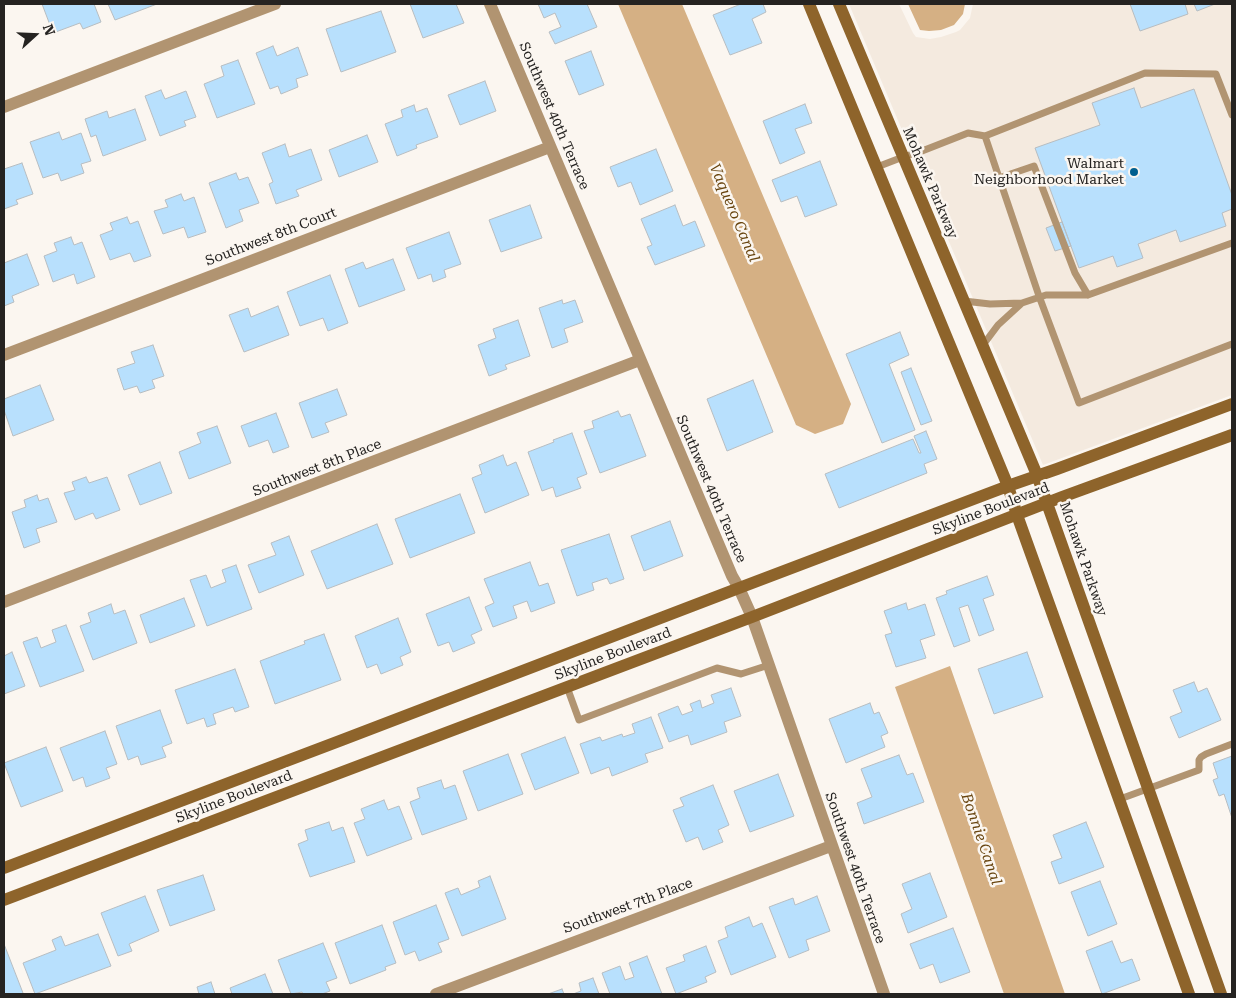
<!DOCTYPE html>
<html>
<head>
<meta charset="utf-8">
<style>
	body { margin:0 }
	#map { position:relative; width:1236px; height:998px; overflow:hidden; background:#fbf6f0; font-family:"Roboto Serif",serif }
	canvas { display:block }
	.frame { position:absolute; inset:0; border:5px solid #252321; pointer-events:none }
	.north { position:absolute; left:10px; top:10px; width:50px; height:50px; -webkit-text-stroke:4px #fbf6f0; paint-order:stroke; rotate:70deg; font-size:14px; font-weight:700; line-height:20px; text-align:center; color:#252321 }
	.north::after { content:''; display:block; margin:auto; width:18px; height:22px; background:#252321; clip-path:polygon(50% 0,100% 100%,50% 72%,0 100%) }
</style>
</head>
<body>
<div id="map">
<canvas width="1236" height="998"></canvas>
<div class="frame"></div>
<div class="north">N</div>
</div>
<script>
const ctx = document.querySelector('canvas').getContext('2d');
ctx.lineJoin = 'round';
function fillPath(path, color) { ctx.fillStyle = color; ctx.fill(path, 'evenodd'); }
const poly = rows => new Path2D(rows.map(r => 'M' + r).join(''));
function strokePath(path, color, width, dash) { ctx.strokeStyle = color; ctx.lineWidth = width; ctx.lineCap = dash ? 'butt' : 'round'; ctx.setLineDash(dash || []); ctx.stroke(path); }
function drawText(font, color, halo, rows, align = 'center') {
  ctx.font = font + ' "Roboto Serif",serif'; ctx.lineWidth = 5; ctx.setLineDash([]); ctx.textBaseline = 'middle'; ctx.strokeStyle = halo; ctx.fillStyle = color; for (const [text, x, y, turn = 0] of rows) {
    ctx.save(); ctx.translate(x, y); ctx.rotate((+turn || 0) * Math.PI / 180); ctx.textAlign = isNaN(turn) ? turn : align; if (halo) ctx.strokeText(text, 0, 0); ctx.fillText(text, 0, 0); ctx.restore();
  }
}
fillPath(poly([
	[849,4,899,4,913,33,916,37,930,39,941,37,956,32,960,30,970,18,973,4,1232,4,1232,395,1043,465]
]), '#f4eadf');
fillPath(poly([
	[618,4,682,4,851,404,843,424,815,434,796,425],
	[908,4,965,4,963,14,954,25,941,30,929,31,920,30],
	[950,666,1065,994,1004,994,895,687]
]), '#d5b084');
const building = poly([
	[42,4,94,4,101,22,83,29,80,23,53,33,42,4],
	[108,4,157,4,115,20,108,4],
	[410,4,456,4,464,23,423,38,410,4],
	[538,4,587,4,597,27,555,44,549,32,561,27,555,13,544,18,538,4],
	[741,4,763,4,766,12,752,19,762,43,730,55,713,15,741,4],
	[1130,4,1185,4,1188,14,1140,31,1130,4],
	[1194,4,1215,4,1197,11,1194,4],
	[381,11,396,52,341,72,326,29,381,11],
	[273,46,277,56,298,47,308,75,296,79,298,87,281,94,278,86,270,89,256,53,273,46],
	[591,51,604,85,579,95,565,61,591,51],
	[238,60,255,104,217,118,204,84,224,76,221,66,238,60],
	[485,81,496,111,460,125,448,95,485,81],
	[1134,88,1141,108,1194,89,1232,195,1232,209,1222,213,1226,226,1180,242,1176,230,1138,244,1143,258,1117,267,1113,256,1079,268,1035,148,1100,125,1092,103,1134,88],
	[161,90,165,99,186,91,196,117,184,121,186,126,160,136,145,96,161,90],
	[805,104,812,123,795,129,805,153,780,164,763,121,805,104],
	[414,105,416,112,427,108,438,137,416,145,417,148,397,156,385,124,403,117,401,110,414,105],
	[135,109,146,140,103,156,96,135,91,137,85,119,107,111,109,118,135,109],
	[59,132,62,140,81,133,91,161,81,164,84,173,61,181,58,173,43,178,30,142,59,132],
	[367,135,378,162,339,177,329,150,367,135],
	[285,144,289,157,311,149,322,180,296,190,299,196,276,204,269,184,273,182,262,153,285,144],
	[656,149,673,191,640,205,631,182,618,187,610,167,656,149],
	[820,161,837,205,805,217,797,196,781,202,772,180,820,161],
	[22,163,33,194,16,200,18,204,4,209,4,169,22,163],
	[236,173,239,180,248,177,259,203,239,210,243,221,226,228,209,183,236,173],
	[181,194,184,201,194,197,206,232,188,238,184,227,163,234,154,211,168,207,165,200,181,194],
	[530,205,542,238,501,252,489,220,530,205],
	[675,205,683,226,695,221,705,246,655,265,647,247,652,245,641,219,675,205],
	[127,217,130,224,138,221,151,256,134,262,130,253,110,260,100,235,113,230,110,223,127,217],
	[1062,222,1071,246,1055,251,1046,228,1062,222],
	[449,232,461,264,444,270,446,277,433,282,431,274,418,279,406,248,449,232],
	[71,237,74,245,82,242,95,277,77,284,74,274,53,282,44,256,57,251,54,243,71,237],
	[27,254,39,285,12,296,14,302,4,306,4,263,27,254],
	[393,259,405,290,359,307,345,269,363,262,366,269,393,259],
	[330,275,348,323,328,331,323,318,300,326,287,292,330,275],
	[562,300,563,304,575,300,583,322,564,329,568,342,552,348,539,308,562,300],
	[278,306,289,335,244,352,229,315,248,308,251,317,278,306],
	[518,320,530,356,505,365,507,369,489,376,478,345,496,338,493,329,518,320],
	[900,332,909,355,889,364,915,430,882,443,846,354,900,332],
	[153,345,164,376,152,380,155,388,140,393,137,386,124,390,117,369,135,363,131,352,153,345],
	[911,368,932,421,921,425,901,372,911,368],
	[753,380,773,432,727,451,707,399,753,380],
	[40,385,54,420,13,436,4,410,4,399,40,385],
	[337,389,347,415,325,423,329,432,312,438,299,403,337,389],
	[618,411,621,417,630,414,646,456,600,473,584,431,594,428,592,421,618,411],
	[276,413,289,447,273,453,268,440,249,447,241,426,276,413],
	[217,426,231,463,189,479,179,452,201,443,197,433,217,426],
	[926,431,937,459,924,464,927,473,839,508,825,474,913,439,919,453,921,453,914,436,926,431],
	[572,433,587,474,577,478,581,488,556,497,553,487,542,491,528,452,554,442,553,440,572,433],
	[503,455,507,466,516,462,529,495,485,513,472,478,482,474,479,465,503,455],
	[160,462,172,493,140,505,128,475,160,462],
	[86,477,89,483,107,477,120,510,96,519,93,513,75,520,64,493,75,490,72,482,86,477],
	[460,494,475,533,410,558,395,519,460,494],
	[37,495,39,501,48,498,57,522,36,529,40,542,24,548,12,512,26,507,24,500,37,495],
	[670,521,683,556,644,571,631,536,670,521],
	[377,524,393,564,327,589,311,551,377,524],
	[609,534,624,579,610,584,607,578,592,583,594,590,577,596,561,550,609,534],
	[289,536,304,575,259,593,248,565,276,555,271,543,289,536],
	[530,562,539,586,548,583,555,603,531,612,527,601,513,606,517,618,493,627,485,607,494,603,484,579,530,562],
	[236,565,252,609,207,626,190,580,206,575,211,588,226,582,222,570,236,565],
	[987,576,994,595,983,599,994,630,979,636,968,605,959,608,970,641,954,647,936,598,947,594,946,591,987,576],
	[469,597,482,630,471,635,475,643,453,652,449,642,438,646,426,614,469,597],
	[184,598,195,626,150,643,140,615,184,598],
	[906,603,908,610,925,604,935,635,920,640,926,658,896,667,885,635,892,633,884,611,906,603],
	[111,604,114,614,125,610,137,643,93,660,80,626,91,622,88,613,111,604],
	[398,618,411,652,400,657,403,665,381,674,377,664,367,668,355,636,398,618],
	[66,625,84,671,40,687,23,642,37,637,41,648,56,642,52,630,66,625],
	[324,634,341,680,275,704,260,661,305,644,304,641,324,634],
	[12,652,25,686,4,694,4,656,12,652],
	[1027,652,1043,697,994,714,978,669,1027,652],
	[235,669,249,707,235,712,233,707,213,714,216,724,207,727,204,718,187,724,175,690,235,669],
	[1194,682,1198,692,1207,688,1221,720,1179,738,1170,717,1182,712,1173,690,1194,682],
	[731,688,741,716,724,722,727,732,691,745,688,735,669,742,658,714,678,706,682,715,693,711,690,704,700,700,702,708,714,703,711,695,731,688],
	[870,703,874,714,879,712,888,733,881,736,885,747,846,763,829,719,870,703],
	[160,710,172,743,162,747,166,757,141,765,138,756,128,760,116,726,160,710],
	[651,717,663,748,645,754,648,762,612,776,609,767,591,774,580,744,600,737,602,741,622,734,623,737,635,733,632,724,651,717],
	[105,731,117,764,106,768,110,778,86,787,83,777,73,781,60,748,105,731],
	[565,737,579,773,535,790,521,754,565,737],
	[46,747,63,791,21,807,4,763,46,747],
	[508,754,523,794,478,811,463,771,508,754],
	[899,755,907,775,913,773,924,802,864,824,857,803,872,797,861,769,899,755],
	[1232,756,1232,818,1224,794,1219,796,1213,780,1218,778,1213,763,1232,756],
	[778,774,794,816,750,832,734,791,778,774],
	[441,780,444,789,455,785,467,819,422,835,410,802,420,798,417,788,441,780],
	[713,785,729,825,718,830,723,842,703,850,698,837,686,842,673,810,684,806,680,798,713,785],
	[384,800,388,810,399,806,412,839,367,856,354,823,365,819,361,809,384,800],
	[329,822,332,831,343,827,355,862,310,877,298,844,308,840,305,830,329,822],
	[1086,822,1104,867,1059,884,1051,862,1062,858,1053,835,1086,822],
	[930,873,947,917,908,933,901,914,912,909,902,884,930,873],
	[203,875,215,910,170,926,157,890,203,875],
	[490,876,506,919,462,936,445,893,458,888,461,895,480,887,478,881,490,876],
	[1100,881,1117,924,1088,936,1071,892,1100,881],
	[145,896,159,931,129,944,132,951,118,956,101,913,145,896],
	[817,896,830,931,806,940,809,950,789,958,769,907,793,898,795,905,817,896],
	[436,905,449,939,438,943,442,952,419,961,415,951,405,955,393,922,436,905],
	[749,917,753,927,762,923,776,957,731,975,718,941,728,937,725,927,749,917],
	[382,925,396,963,385,967,386,970,350,984,335,943,382,925],
	[953,928,970,972,940,983,933,964,920,969,910,944,953,928],
	[98,934,111,966,35,994,23,963,56,950,52,940,61,936,65,946,98,934],
	[1112,941,1121,963,1132,959,1140,980,1102,994,1086,951,1112,941],
	[323,943,337,978,326,982,330,991,322,994,303,994,302,992,291,994,278,960,323,943],
	[4,944,23,993,20,994,4,994,4,944],
	[706,946,716,972,705,977,707,982,676,994,666,968,685,961,683,955,706,946],
	[647,956,662,994,610,994,602,973,620,966,625,980,634,977,629,963,647,956],
	[265,974,273,994,232,994,230,988,265,974],
	[593,978,599,994,573,994,581,991,579,983,593,978],
	[211,982,215,994,198,994,199,994,197,987,211,982],
	[562,989,564,994,548,994,562,989]
]);
fillPath(building, '#b8e0fd');
strokePath(building, '#b7bdc1', 1);
strokePath(poly([
	[1232,115,1216,74,1145,73,985,136,1039,296,1079,403,1232,344],
	[877,167,903,157,922,151,968,133,985,136],
	[999,178,1034,166,1075,273,1088,295],
	[964,301,990,304,1022,303,998,325,983,345],
	[1022,303,1046,295,1088,295,1232,243],
	[567,687,579,720,717,668,741,674,769,665],
	[1120,799,1199,770,1199,760,1201,757,1206,754,1232,744]
]), '#b19471', 7);
strokePath(poly([
	[490,4,732,576,739,588,752,617,884,994],
	[4,107,275,4],
	[4,355,550,147],
	[4,602,640,360],
	[436,994,831,846]
]), '#b19471', 12);
strokePath(poly([
	[809,4,1008,486,1017,515,1189,994],
	[839,4,1037,475,1221,994],
	[4,868,342,740,739,588,1008,486,1057,469,1232,404],
	[4,900,752,617,1062,497,1232,435]
]), '#8e642b', 12);
for (const [x, y, r, color] of [
	[1134,172,5,"#015f8f"]
]) { const dot = new Path2D(); dot.arc(x, y, r, 0, 2 * Math.PI); ctx.fillStyle = color; ctx.fill(dot); strokePath(dot, '#fbf6f0', 2); }
drawText('14px', '#252321', '#fbf6f0', [
	["Southwest 40th Terrace",554,116,67],
	["Mohawk Parkway",930,183,67],
	["Southwest 8th Court",271,237,-21],
	["Southwest 8th Place",317,468,-21],
	["Southwest 40th Terrace",711,489,67],
	["Skyline Boulevard",991,509,-21],
	["Mohawk Parkway",1083,559,71],
	["Skyline Boulevard",613,654,-21],
	["Skyline Boulevard",234,797,-21],
	["Southwest 40th Terrace",855,868,71],
	["Southwest 7th Place",628,906,-20]
]);
drawText('14px', '#252321', '#fbf6f0', [
	["Walmart",1124,164],
	["Neighborhood Market",1124,180]
], 'right');
drawText('italic 15px', '#68440e', '#fbf6f0', [
	["Vaquero Canal",734,213,67],
	["Bonnie Canal",981,839,71]
]);
</script>
</body>
</html>
